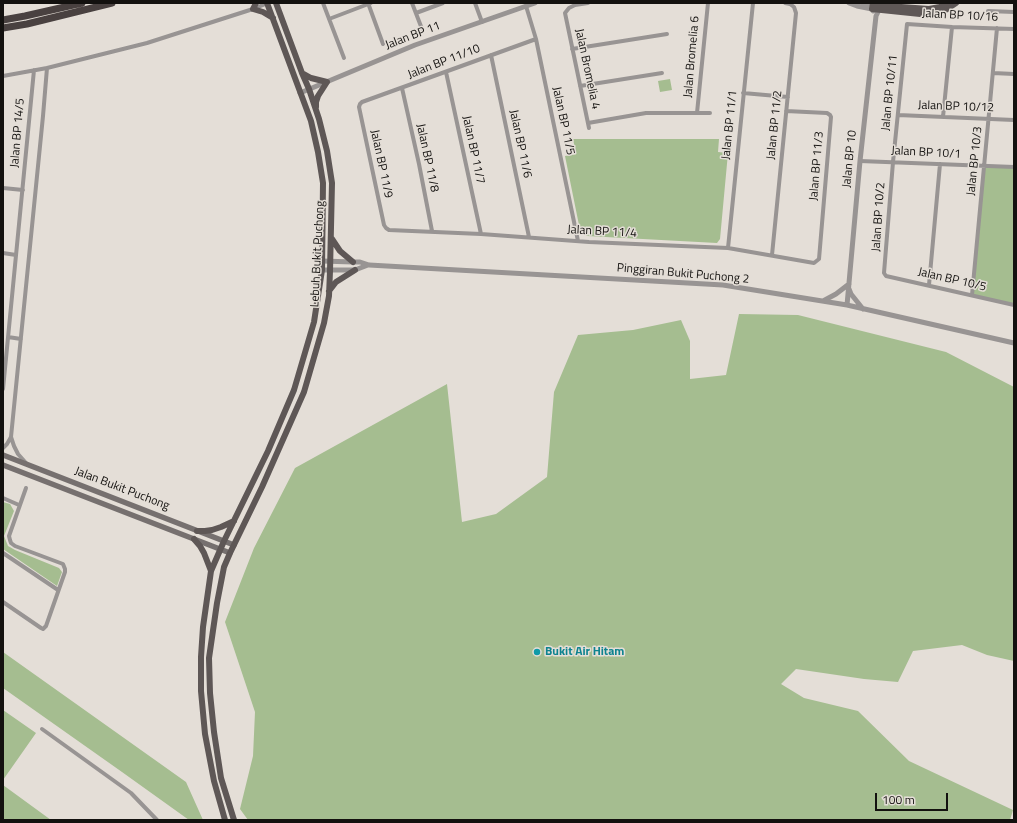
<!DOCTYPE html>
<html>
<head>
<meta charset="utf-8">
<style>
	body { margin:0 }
	#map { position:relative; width:1017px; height:823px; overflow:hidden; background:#e4ded7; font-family:"Titillium Web",sans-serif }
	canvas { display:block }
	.frame { position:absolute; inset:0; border:4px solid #13110f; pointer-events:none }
	.scale { position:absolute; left:875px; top:793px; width:73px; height:18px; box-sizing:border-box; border:2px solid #13110f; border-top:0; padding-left:5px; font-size:12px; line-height:14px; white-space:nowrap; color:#13110f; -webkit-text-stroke:3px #e4ded7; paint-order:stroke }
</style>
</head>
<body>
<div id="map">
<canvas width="1017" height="823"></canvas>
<div class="frame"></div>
<div class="scale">100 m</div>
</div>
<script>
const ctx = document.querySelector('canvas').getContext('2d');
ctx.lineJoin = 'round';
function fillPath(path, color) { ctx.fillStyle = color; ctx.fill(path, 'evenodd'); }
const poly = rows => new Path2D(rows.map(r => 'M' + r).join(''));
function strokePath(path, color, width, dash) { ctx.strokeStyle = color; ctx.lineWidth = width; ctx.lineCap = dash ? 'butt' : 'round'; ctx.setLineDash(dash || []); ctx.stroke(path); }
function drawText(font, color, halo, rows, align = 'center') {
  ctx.font = font + ' "Titillium Web",sans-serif'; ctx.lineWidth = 3; ctx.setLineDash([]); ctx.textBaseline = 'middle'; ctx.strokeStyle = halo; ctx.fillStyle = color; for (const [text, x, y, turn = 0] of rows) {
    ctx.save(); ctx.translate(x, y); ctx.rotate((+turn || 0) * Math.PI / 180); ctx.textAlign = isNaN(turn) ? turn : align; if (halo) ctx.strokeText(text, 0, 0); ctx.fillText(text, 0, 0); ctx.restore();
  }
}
fillPath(poly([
	[670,79,672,90,660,92,658,81],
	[573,139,719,139,718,152,728,153,720,239,717,243,587,236,580,230,565,156,576,154],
	[985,166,1014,167,1014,305,972,295],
	[739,314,798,315,946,352,1014,387,1014,661,987,655,962,645,913,651,898,682,864,679,796,669,781,684,804,698,858,711,909,761,1013,810,1010,820,248,820,240,809,253,756,255,712,225,622,254,548,295,468,447,384,462,522,496,514,547,477,554,392,578,335,633,330,681,320,690,341,690,379,726,375],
	[3,502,10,504,14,511,4,536,8,546,15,550,59,568,62,572,57,586,3,549],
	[3,652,186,782,203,820,189,820,122,772,3,688],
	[3,710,36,733,3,780],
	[3,785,51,820,3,820]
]), '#a5bd90');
strokePath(poly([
	[323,3,344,58],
	[368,3,383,44],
	[412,3,422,29],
	[475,3,482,22],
	[588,3,575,5,569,8,565,13,589,128],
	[526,6,536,39,578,241],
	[988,11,1014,12],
	[416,13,443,3],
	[329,19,371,3],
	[1014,29,952,27,907,24,893,162,884,273,886,276,1014,305],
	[536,39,362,102,360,104,359,107,384,225,386,228,389,230,481,234,589,242,728,248,814,263,819,259,831,117,830,115,827,113,786,111],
	[572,49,667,34],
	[491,55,529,237],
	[47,68,147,43,253,9,268,3],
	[446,72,481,234],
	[993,73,1014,74],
	[3,76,47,68,43,116,11,437,14,446,18,454,26,463],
	[580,86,662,73],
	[402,88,419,164,432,231],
	[743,93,788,97],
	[697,113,708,3],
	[898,115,1014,120],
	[943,117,952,27],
	[588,123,646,113,710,113],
	[860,161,1014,167],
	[3,188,23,190],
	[728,248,753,3],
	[3,253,16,255],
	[772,255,796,13,794,7,790,4,785,3],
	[929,285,940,164],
	[972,295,997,28],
	[8,337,21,339],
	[3,389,34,70],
	[3,448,7,444,11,437],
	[3,498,19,505],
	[3,553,58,590],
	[3,602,41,628,43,629,46,626,65,572,65,569,63,564,15,546,11,543,10,540,9,536,26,488],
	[42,729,131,793,157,820]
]), '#989493', 4);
strokePath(poly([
	[849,3,857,6,872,9,873,11],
	[863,3,873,5],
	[300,93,415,45,535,3],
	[322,261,353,262,360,262,369,265,723,285,847,305,1014,343],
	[322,270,355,270,368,265],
	[849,289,851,294,863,309],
	[823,301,836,294,849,284],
	[847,305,860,161,876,16,879,10]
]), '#989493', 5);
strokePath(poly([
	[3,455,234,545],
	[3,465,230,553]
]), '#76706f', 5.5);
strokePath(poly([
	[256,3,253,9,263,12,273,18],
	[873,3,872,9,930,15,944,11,956,3],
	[873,5,929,9,940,7,946,3],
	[302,73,311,78,327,82,318,96,316,102,316,107],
	[332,239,340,251,353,262],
	[329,291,336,282,355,270],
	[197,531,205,531,212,530,221,527,234,521],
	[194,539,200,546,204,553,211,571],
	[225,820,214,781,205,734,201,691,201,657,203,627,211,571,224,541,268,451,294,390,314,322,322,270,323,183,318,152,311,121,267,3],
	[234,820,221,778,214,732,210,693,209,658,217,603,224,567,230,553,262,487,304,392,324,323,329,296,330,271,332,183,327,151,319,119,309,89,302,73,276,3]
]), '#5e5756', 6);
strokePath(poly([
	[3,20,25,16,82,3],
	[3,28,27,24,112,3]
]), '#494140', 7);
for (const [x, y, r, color] of [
	[537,652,4,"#0f9aa8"]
]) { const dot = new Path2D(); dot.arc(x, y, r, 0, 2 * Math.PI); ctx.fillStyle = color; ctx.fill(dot); strokePath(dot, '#e4ded7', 1.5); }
drawText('12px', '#13110f', '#e4ded7', [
	["Jalan BP 10/16",960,16,3],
	["Jalan BP 11",413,36,-21],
	["Jalan Bromelia 6",692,57,-85],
	["Jalan BP 11/10",444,62,-21],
	["Jalan Bromelia 4",587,69,78],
	["Jalan BP 10/11",890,93,-84],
	["Jalan BP 10/12",956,107,2],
	["Jalan BP 11/5",563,121,78],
	["Jalan BP 11/1",730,125,-84],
	["Jalan BP 11/2",775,125,-84],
	["Jalan BP 14/5",18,133,-85],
	["Jalan BP 11/6",520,144,78],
	["Jalan BP 11/7",473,150,78],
	["Jalan BP 10/1",926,153,3],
	["Jalan BP 11/8",427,158,78],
	["Jalan BP 10",850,159,-84],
	["Jalan BP 10/3",975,161,-84],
	["Jalan BP 11/9",381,164,78],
	["Jalan BP 11/3",817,166,-85],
	["Jalan BP 10/2",879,217,-86],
	["Jalan BP 11/4",602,232,3],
	["Lebuh Bukit Puchong",318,254,-87],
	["Pinggiran Bukit Puchong 2",683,274,5],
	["Jalan BP 10/5",952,280,13],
	["Jalan Bukit Puchong",122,489,21]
]);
drawText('bold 12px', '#0d838f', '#e4ded7', [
	["Bukit Air Hitam",545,652]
], 'left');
</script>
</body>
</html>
